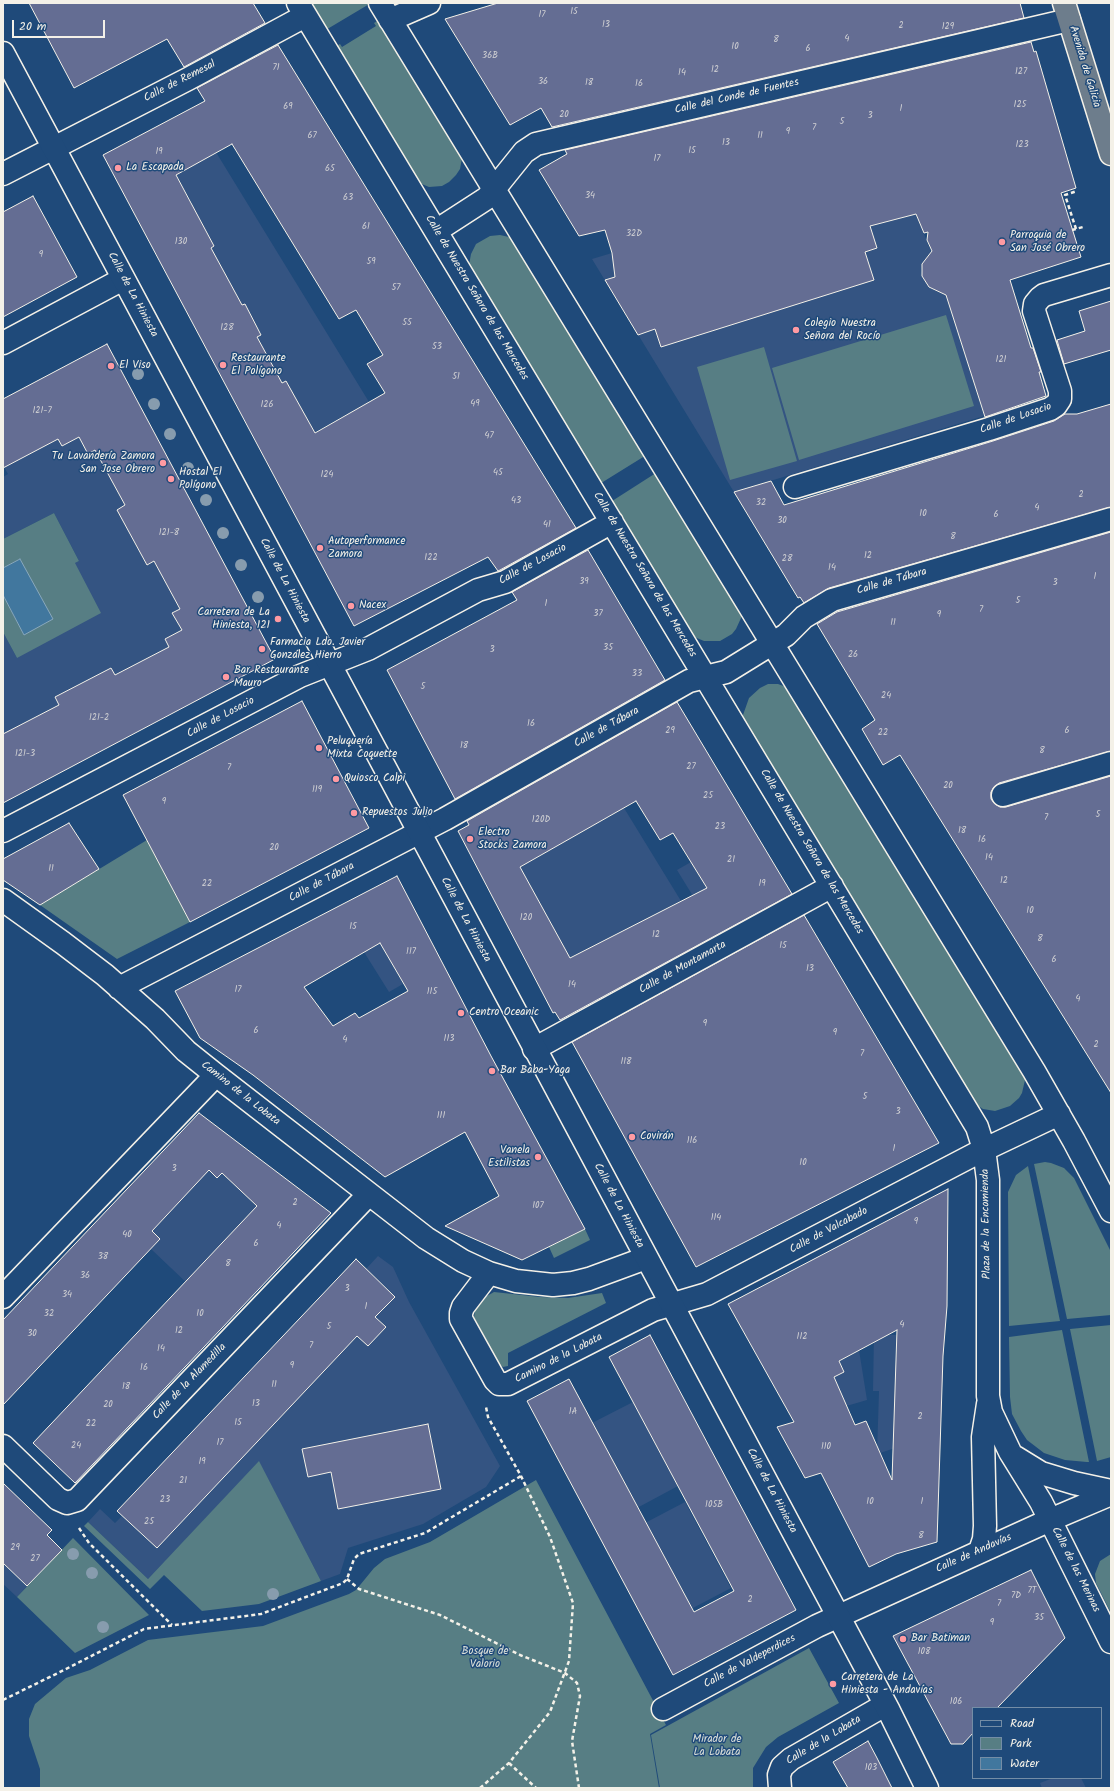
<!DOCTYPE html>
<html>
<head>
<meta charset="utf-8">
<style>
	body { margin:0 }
	#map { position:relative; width:1114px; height:1791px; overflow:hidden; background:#1f4a7a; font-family:Kalam,sans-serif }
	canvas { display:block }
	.frame { position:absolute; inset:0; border:4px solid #f4f1e8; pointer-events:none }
	.legend { position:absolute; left:972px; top:1707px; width:130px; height:72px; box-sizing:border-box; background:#1f4a7a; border:1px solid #748da6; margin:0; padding:5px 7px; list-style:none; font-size:12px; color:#f4f1e8 }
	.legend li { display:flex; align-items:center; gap:8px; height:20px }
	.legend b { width:20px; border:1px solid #748da6 }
	.scale { position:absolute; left:12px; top:20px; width:93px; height:18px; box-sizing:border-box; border:2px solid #f4f1e8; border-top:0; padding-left:5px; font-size:12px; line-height:14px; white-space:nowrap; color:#f4f1e8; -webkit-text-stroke:3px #1f4a7a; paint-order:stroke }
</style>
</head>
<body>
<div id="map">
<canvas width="1114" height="1791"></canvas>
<div class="frame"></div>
<ul class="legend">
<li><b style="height:5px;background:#1f4a7a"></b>Road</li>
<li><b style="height:11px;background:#577e84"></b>Park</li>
<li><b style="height:11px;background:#41779e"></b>Water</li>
</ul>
<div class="scale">20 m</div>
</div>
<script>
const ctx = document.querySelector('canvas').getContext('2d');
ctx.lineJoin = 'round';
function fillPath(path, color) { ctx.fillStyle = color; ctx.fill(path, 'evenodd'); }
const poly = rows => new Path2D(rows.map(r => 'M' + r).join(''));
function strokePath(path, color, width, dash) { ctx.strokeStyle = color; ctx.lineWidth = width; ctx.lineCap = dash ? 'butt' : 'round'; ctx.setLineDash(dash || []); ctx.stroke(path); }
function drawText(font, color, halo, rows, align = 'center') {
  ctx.font = font + ' Kalam,sans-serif'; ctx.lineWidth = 3; ctx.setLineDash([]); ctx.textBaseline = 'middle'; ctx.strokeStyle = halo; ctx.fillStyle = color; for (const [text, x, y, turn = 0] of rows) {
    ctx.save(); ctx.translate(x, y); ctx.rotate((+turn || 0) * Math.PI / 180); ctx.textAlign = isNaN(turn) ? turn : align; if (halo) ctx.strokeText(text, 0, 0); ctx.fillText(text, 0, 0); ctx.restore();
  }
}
fillPath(poly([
	[214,149,415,477,389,490,347,414,310,435,257,337,261,334,254,322,240,306,211,249,214,246,209,236,188,206,192,203,176,175],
	[916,214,932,254,923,263,921,270,923,278,932,288,948,289,956,325,984,416,734,492,592,259,612,253,613,256],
	[79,437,88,454,95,450,110,478,125,505,118,510,147,565,154,561,180,609,173,613,182,630,165,639,169,647,115,675,111,668,55,697,59,705,3,734,3,632,17,658,75,563,79,561,54,513,3,539,3,477,8,474,4,467,58,438],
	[624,808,681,901,570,959,520,867],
	[691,862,710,893,696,901,677,870],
	[380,943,403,984,389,992,364,952],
	[265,1163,284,1178,195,1271,237,1312,228,1322,151,1249,160,1239,152,1231,207,1167,222,1173,239,1189],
	[378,1256,393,1267,409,1302,500,1466,486,1487,423,1524,348,1548,340,1574,321,1581,259,1462,148,1579,88,1522,100,1509,115,1523,122,1516,157,1548,357,1336,368,1346,386,1327,375,1317,395,1297,366,1269],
	[874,1334,896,1335,895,1390,898,1447,877,1454,879,1391,873,1391],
	[859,1350,867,1400,843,1407,834,1377,844,1372,839,1361],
	[633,1402,678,1486,637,1508,592,1423],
	[685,1502,731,1588,691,1609,645,1523],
	[3,1563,27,1586,17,1597,3,1584],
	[1053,1778,1081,1778,1086,1788,1042,1788,1040,1783]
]), '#345482');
fillPath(poly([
	[307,3,371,3,324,31],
	[381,19,462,158,460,169,456,175,449,182,442,186,429,187,417,182,333,48,340,44,342,47,376,26,374,23],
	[500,235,509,237,516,241,648,454,598,485,469,265,471,254,476,244,490,236],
	[946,315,974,406,799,460,772,368],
	[764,347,797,461,730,480,697,367],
	[659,471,741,611,741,618,736,629,732,634,720,641,704,641,692,636,609,503],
	[54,513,79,561,75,563,101,613,17,658,3,632,3,595,24,635,20,559,3,568,3,539],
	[768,684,778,684,789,688,1024,1071,1025,1080,1022,1093,1019,1098,1010,1106,995,1111,983,1109,972,1102,743,722,743,715,749,698,760,688],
	[147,840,190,922,117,959,40,905],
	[1045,1162,1051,1163,1064,1168,1074,1178,1111,1252,1111,1315,1067,1319,1034,1164],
	[1028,1166,1060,1321,1009,1326,1008,1192,1016,1175],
	[585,1229,590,1240,554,1258,549,1247],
	[494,1292,540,1297,568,1298,602,1293,606,1303,508,1353,508,1366,503,1367,500,1365,474,1317,475,1311,487,1296],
	[1111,1325,1111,1457,1097,1461,1070,1329],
	[1062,1330,1089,1462,1087,1462,1065,1460,1044,1453,1027,1440,1021,1431,1012,1414,1010,1397,1009,1337],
	[259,1461,321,1581,259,1604,202,1611,164,1575,150,1589,84,1526,88,1522,148,1579],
	[536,1480,666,1725,650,1734,659,1788,40,1788,40,1769,29,1736,29,1719,35,1704,66,1678,90,1670,148,1640,263,1626,349,1594,356,1590,374,1568,385,1559,430,1542],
	[73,1538,149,1615,75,1653,17,1597],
	[1111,1554,1111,1613,1096,1583,1095,1574,1100,1561],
	[809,1648,839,1703,778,1737,766,1747,753,1768,753,1788,660,1788,651,1735]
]), '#577e84');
const water = poly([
	[20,559,53,619,24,635,3,595,3,568,20,559]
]);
fillPath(water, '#41779e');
strokePath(water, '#89a8bc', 1);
const building = poly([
	[29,3,253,3,265,23,184,67,167,39,74,88,29,3],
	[498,3,1020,3,1024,18,552,127,541,108,510,125,445,19,498,3],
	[1031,42,1034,52,1036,51,1076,188,1061,193,1081,257,1010,280,1031,348,1033,348,1041,372,1039,372,1046,396,985,417,946,295,929,287,922,276,922,264,932,251,927,240,928,232,924,233,916,214,870,226,877,248,865,252,874,280,661,347,655,329,638,335,605,280,615,277,612,253,605,230,579,236,539,170,567,154,565,150,1031,42],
	[278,45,576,528,500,570,498,571,488,557,354,626,103,155,205,101,197,88,278,45],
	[232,144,339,319,356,310,383,355,367,364,385,393,315,433,286,381,282,383,269,359,257,337,261,335,245,304,242,305,211,248,214,246,176,175,232,144],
	[33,196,77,277,3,317,3,212,33,196],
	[1111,301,1111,350,1064,364,1057,340,1085,331,1079,311,1111,301],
	[107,344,275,659,3,803,3,734,59,705,55,697,111,668,115,675,169,647,165,639,182,630,172,613,180,609,154,561,147,565,117,510,125,505,95,450,88,454,79,437,62,446,58,439,3,468,3,399,107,344],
	[1111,404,1111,507,829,588,804,603,800,597,798,598,734,492,771,481,784,505,993,441,1054,421,1065,414,1077,414,1111,404],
	[1111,532,1111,751,999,783,994,787,991,792,991,799,995,804,1000,807,1006,807,1111,776,1111,1093,900,755,883,765,862,729,875,720,817,624,837,612,1111,532],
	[588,550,665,680,455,799,387,670,517,600,512,592,588,550],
	[302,701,369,828,190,922,123,795,302,701],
	[677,702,792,894,560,1020,555,1012,553,1013,458,831,469,825,467,821,677,702],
	[636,801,660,840,673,833,707,888,570,958,520,867,636,801],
	[69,823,99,869,40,905,3,880,3,859,69,823],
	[397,876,491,1056,585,1229,522,1260,445,1226,499,1196,465,1132,385,1177,253,1075,200,1038,175,991,397,876],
	[380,943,408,991,359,1018,355,1013,333,1026,304,987,380,943],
	[804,915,939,1143,696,1267,572,1042,804,915],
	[199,1113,331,1213,75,1483,33,1443,257,1206,222,1173,217,1178,209,1170,152,1231,160,1239,3,1405,3,1320,199,1113],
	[948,1189,947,1306,943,1356,937,1542,896,1554,869,1567,821,1473,805,1478,777,1427,794,1422,728,1304,948,1189],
	[897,1330,892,1480,866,1421,855,1425,834,1377,844,1372,839,1361,897,1330],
	[356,1259,395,1297,375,1317,386,1327,368,1346,357,1336,157,1548,117,1511,356,1259],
	[650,1335,796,1610,673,1675,527,1401,569,1379,694,1612,734,1591,609,1357,650,1335],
	[428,1424,441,1489,338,1509,331,1472,308,1477,302,1449,428,1424],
	[3,1483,52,1530,47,1535,62,1550,27,1586,3,1563,3,1483],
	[1031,1570,1065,1638,997,1708,973,1708,973,1733,963,1744,951,1744,893,1636,1031,1570],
	[868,1741,877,1758,892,1788,848,1788,833,1762,868,1741]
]);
fillPath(building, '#646d93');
strokePath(building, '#f4f1e8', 1);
const street = poly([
	[298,3,977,1127,984,1149,988,1180,988,1396,991,1412,1010,1452,1041,1502,1111,1642],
	[380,3,1034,1071,1074,1141,1111,1211],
	[390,20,429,3],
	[3,174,188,79,305,16],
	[436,231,487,198,524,152,536,144,1069,20],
	[3,343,123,279],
	[795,487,989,429,1050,409,1056,405,1060,399,1060,391,1034,311,1035,304,1040,298,1044,295,1111,275],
	[1003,795,1111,763],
	[3,831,300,676,368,649,478,590,505,582,612,522],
	[3,900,63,943,105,975,155,1019,186,1051,216,1075,426,1238,463,1261,489,1273,516,1281,553,1285,573,1283,589,1279,646,1258],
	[119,988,445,819,689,681,726,672,786,635,804,617,832,600,1111,519],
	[534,1049,832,886],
	[489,1273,463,1307,461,1313,461,1319,495,1380,499,1384,508,1384,653,1310,707,1294,979,1152,1059,1114],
	[3,1297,216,1075],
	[3,1446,58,1499,67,1503,77,1500,369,1194],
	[1015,1457,1041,1473,1074,1483,1111,1491],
	[980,1551,984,1539,985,1526,983,1437,988,1404],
	[663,1709,817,1626,1050,1520,1111,1494],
	[780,1788,779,1775,782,1767,791,1759,885,1705]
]);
const secondary = poly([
	[3,53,889,1711,927,1788]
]);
const highway = poly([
	[1064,3,1111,154]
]);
strokePath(street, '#f4f1e8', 25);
strokePath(secondary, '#f4f1e8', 25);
strokePath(highway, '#f4f1e8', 25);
strokePath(poly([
	[1076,229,1065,195,1077,191],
	[1072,230,1083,227],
	[79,1528,89,1543,172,1625],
	[347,1579,359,1589,440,1615,520,1655,565,1673,577,1683,580,1696,572,1741,579,1788],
	[3,1700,64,1670,144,1629,261,1614,343,1583,347,1579,354,1559,359,1554,425,1533,521,1476],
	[509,1763,536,1788],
	[480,1788,509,1763,550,1712,569,1661,573,1603,550,1537,521,1476,488,1417,486,1407]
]), '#f4f1e8', 2.5, [4, 3]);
strokePath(street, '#1f4a7a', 22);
strokePath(secondary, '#1f4a7a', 22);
strokePath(highway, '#6d7d8c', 22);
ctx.fillStyle = '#879cae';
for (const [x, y] of [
	[138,374],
	[154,404],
	[170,434],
	[188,468],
	[206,500],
	[223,533],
	[241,565],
	[258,597],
	[73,1554],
	[92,1573],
	[273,1594],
	[103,1627]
]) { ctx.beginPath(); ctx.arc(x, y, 6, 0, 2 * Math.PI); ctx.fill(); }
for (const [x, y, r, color] of [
	[118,168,4,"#ff9aa2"],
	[1002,242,4,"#ff9aa2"],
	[796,330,4,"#ff9aa2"],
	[223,365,4,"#ff9aa2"],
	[111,366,4,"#ff9aa2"],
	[163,463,4,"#ff9aa2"],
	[171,479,4,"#ff9aa2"],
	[320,548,4,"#ff9aa2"],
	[351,606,4,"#ff9aa2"],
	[278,619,4,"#ff9aa2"],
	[262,649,4,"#ff9aa2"],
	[226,677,4,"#ff9aa2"],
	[319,748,4,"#ff9aa2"],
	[336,779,4,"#ff9aa2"],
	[354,813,4,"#ff9aa2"],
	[470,839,4,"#ff9aa2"],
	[461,1013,4,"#ff9aa2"],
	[492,1071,4,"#ff9aa2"],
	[632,1137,4,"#ff9aa2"],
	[538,1157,4,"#ff9aa2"],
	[903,1639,4,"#ff9aa2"],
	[833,1684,4,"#ff9aa2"]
]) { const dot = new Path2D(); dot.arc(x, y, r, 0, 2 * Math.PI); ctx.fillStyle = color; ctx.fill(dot); strokePath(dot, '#1f4a7a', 1.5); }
drawText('9px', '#d0d0d3', null, [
	["15",574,12],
	["17",542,15],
	["13",606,25],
	["2",901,26],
	["129",948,27],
	["4",847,39],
	["8",776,40],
	["10",735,47],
	["6",808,49],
	["36B",490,56],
	["71",276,68],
	["12",715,70],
	["127",1021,72],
	["14",682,73],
	["36",543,82],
	["18",589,83],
	["16",639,84],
	["125",1020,105],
	["69",288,107],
	["1",901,109],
	["20",564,115],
	["3",870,116],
	["5",842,122],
	["7",814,128],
	["9",788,132],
	["67",312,136],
	["11",760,136],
	["13",726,143],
	["123",1022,145],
	["15",692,151],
	["19",159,152],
	["17",657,159],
	["65",330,169],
	["34",590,196],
	["63",348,198],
	["61",366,227],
	["32D",634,234],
	["130",181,242],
	["9",41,255],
	["59",371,262],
	["57",396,288],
	["55",407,323],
	["128",227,328],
	["53",437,347],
	["121",1001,360],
	["51",456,377],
	["49",475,404],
	["126",267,405],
	["121-7",42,411],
	["47",489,436],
	["45",498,473],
	["124",327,475],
	["2",1081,495],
	["43",516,501],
	["32",761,503],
	["4",1037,508],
	["10",923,514],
	["6",996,515],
	["30",782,521],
	["41",547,525],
	["121-8",169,533],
	["8",953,537],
	["12",868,556],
	["122",431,558],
	["28",787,559],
	["14",832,568],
	["1",1095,577],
	["39",584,582],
	["3",1055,583],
	["5",1018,601],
	["1",546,604],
	["7",981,610],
	["37",598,614],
	["9",939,615],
	["11",893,623],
	["35",608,648],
	["3",492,650],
	["26",853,655],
	["33",637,674],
	["5",423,687],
	["24",886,696],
	["121-2",99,718],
	["16",531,724],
	["29",670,731],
	["6",1067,731],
	["22",883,733],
	["18",464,746],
	["8",1042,751],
	["121-3",25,754],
	["27",691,767],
	["7",229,768],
	["20",948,786],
	["119",317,790],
	["25",708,796],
	["9",164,802],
	["5",1098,815],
	["7",1046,818],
	["120D",541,820],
	["23",720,827],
	["18",962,831],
	["16",982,840],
	["20",274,848],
	["14",989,858],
	["21",731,860],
	["11",51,869],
	["12",1004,881],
	["22",207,884],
	["19",762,884],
	["10",1030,911],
	["120",526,918],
	["15",353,927],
	["12",656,935],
	["8",1040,939],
	["15",783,946],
	["117",411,952],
	["6",1054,960],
	["13",810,969],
	["14",572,985],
	["17",238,990],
	["115",432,992],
	["4",1078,999],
	["9",705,1024],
	["6",256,1031],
	["9",835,1033],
	["113",449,1039],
	["4",345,1040],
	["2",1096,1045],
	["7",862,1054],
	["118",626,1062],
	["5",865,1097],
	["3",898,1112],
	["111",441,1116],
	["116",692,1141],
	["1",894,1149],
	["10",803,1163],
	["3",174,1169],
	["2",295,1203],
	["107",538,1206],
	["114",716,1218],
	["9",916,1222],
	["4",279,1226],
	["40",127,1235],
	["6",256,1244],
	["38",103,1257],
	["8",228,1264],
	["36",85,1276],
	["3",347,1289],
	["34",67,1295],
	["1",366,1307],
	["32",49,1314],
	["10",200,1314],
	["4",902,1325],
	["5",329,1327],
	["12",179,1331],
	["30",32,1334],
	["112",802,1337],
	["7",311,1346],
	["14",161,1349],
	["9",292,1366],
	["16",144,1368],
	["11",274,1385],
	["18",126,1387],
	["13",256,1404],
	["20",108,1405],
	["1A",573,1412],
	["2",920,1417],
	["15",238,1423],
	["22",91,1424],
	["17",220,1443],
	["24",76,1446],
	["110",826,1447],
	["19",202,1462],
	["21",183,1481],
	["23",165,1500],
	["10",870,1502],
	["1",922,1502],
	["105B",714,1505],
	["25",149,1522],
	["8",921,1536],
	["29",15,1548],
	["27",35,1559],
	["7T",1032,1591],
	["7D",1016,1596],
	["2",750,1600],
	["7",999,1604],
	["35",1039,1618],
	["9",992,1623],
	["108",924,1652],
	["106",956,1702],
	["103",871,1768]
]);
drawText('11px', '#f4f1e8', '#1f4a7a', [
	["Avenida de Galicia",1084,67,73],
	["Calle de Remesal",180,82,-27],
	["Calle del Conde de Fuentes",737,97,-13],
	["Calle de La Hiniesta",132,295,62],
	["Calle de Nuestra Señora de las Mercedes",476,298,59],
	["Calle de Losacio",1016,419,-19],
	["Calle de Losacio",533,565,-28],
	["Calle de Nuestra Señora de las Mercedes",644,575,59],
	["Calle de La Hiniesta",284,581,62],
	["Calle de Tábara",892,582,-16],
	["Calle de Losacio",221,718,-28],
	["Calle de Tábara",607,728,-29],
	["Calle de Nuestra Señora de las Mercedes",811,852,59],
	["Calle de Tábara",322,883,-28],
	["Calle de La Hiniesta",465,920,62],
	["Calle de Montamarta",683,968,-29],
	["Camino de la Lobata",240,1094,38],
	["Calle de La Hiniesta",618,1206,62],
	["Plaza de la Encomienda",987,1224,-91],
	["Calle de Valcabado",829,1231,-28],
	["Camino de la Lobata",559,1359,-27],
	["Calle de la Alamedilla",190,1382,-46],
	["Calle de La Hiniesta",771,1491,62],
	["Calle de Andavías",974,1554,-24],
	["Calle de las Merinas",1075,1570,63],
	["Calle de Valdeperdices",750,1662,-28],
	["Calle de la Lobata",824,1741,-31]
]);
drawText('11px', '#f4f1e8', '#1f4a7a', [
	["La Escapada",126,168],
	["Parroquia de",1010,236],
	["San José Obrero",1010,249],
	["Colegio Nuestra",804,324],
	["Señora del Rocío",804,337],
	["Restaurante",231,359],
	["El Polígono",231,372],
	["El Viso",119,366],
	["Tu Lavandería Zamora",155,457,"right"],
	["San Jose Obrero",155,470,"right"],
	["Hostal El",179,473],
	["Polígono",179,486],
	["Autoperformance",328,542],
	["Zamora",328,555],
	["Nacex",359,606],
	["Carretera de La",270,613,"right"],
	["Hiniesta, 121",270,626,"right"],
	["Farmacia Ldo. Javier",270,643],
	["González Hierro",270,656],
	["Bar Restaurante",234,671],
	["Mauro",234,684],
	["Peluquería",327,742],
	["Mixta Coquette",327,755],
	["Quiosco Calpi",344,779],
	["Repuestos Julio",362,813],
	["Electro",478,833],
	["Stocks Zamora",478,846],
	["Centro Oceanic",469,1013],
	["Bar Baba-Yaga",500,1071],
	["Covirán",640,1137],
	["Vanela",530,1151,"right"],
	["Estilistas",530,1164,"right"],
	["Bar Batiman",911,1639],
	["Carretera de La",841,1678],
	["Hiniesta - Andavías",841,1691]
], 'left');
drawText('11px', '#dce0d9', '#1f4a7a', [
	["Bosque de",485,1652],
	["Valorio",485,1665],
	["Mirador de",717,1740],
	["La Lobata",717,1753]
]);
</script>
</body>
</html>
